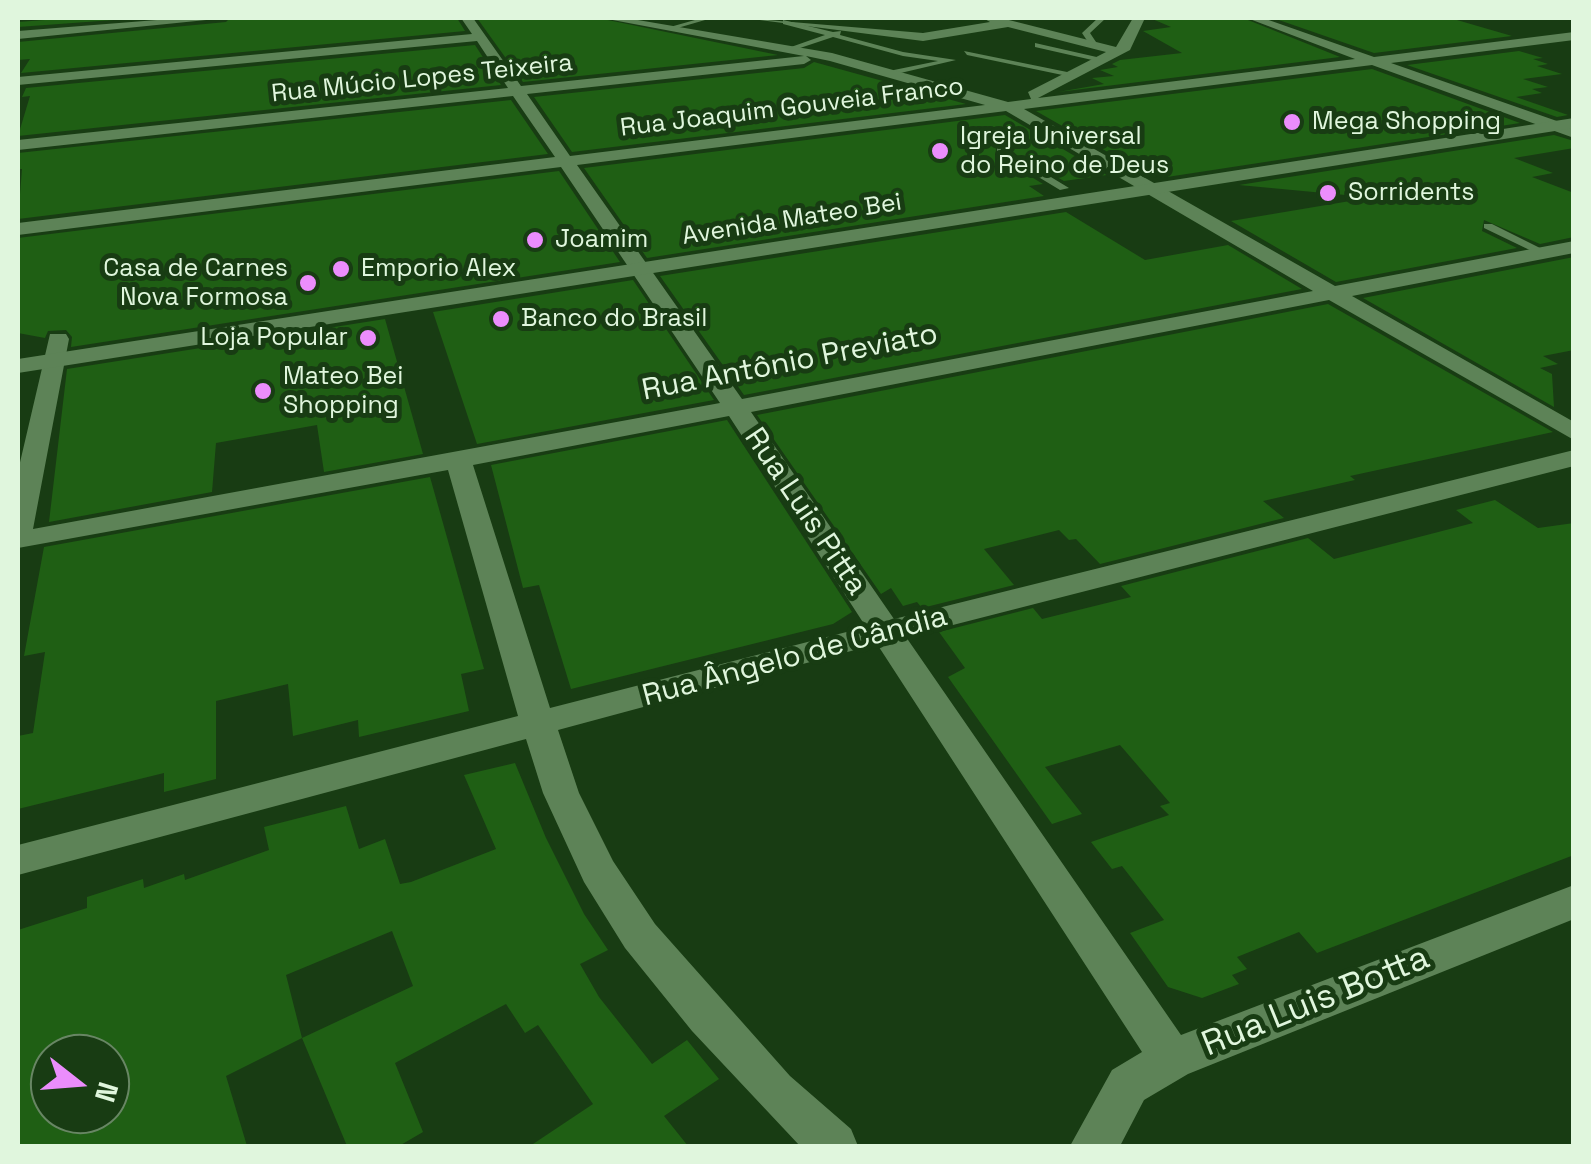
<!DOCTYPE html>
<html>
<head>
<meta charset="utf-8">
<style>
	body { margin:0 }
	#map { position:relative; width:1591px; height:1164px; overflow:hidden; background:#183c13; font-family:"Space Grotesk",sans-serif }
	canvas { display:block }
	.frame { position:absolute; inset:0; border:20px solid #e0f6dd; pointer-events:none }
	.north { position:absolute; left:30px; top:1034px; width:100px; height:100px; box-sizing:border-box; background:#183c13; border:2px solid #688664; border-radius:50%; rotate:107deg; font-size:28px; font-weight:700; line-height:40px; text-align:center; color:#e0f6dd }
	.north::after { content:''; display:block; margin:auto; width:35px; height:45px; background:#eb8dfc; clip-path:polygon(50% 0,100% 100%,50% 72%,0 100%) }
</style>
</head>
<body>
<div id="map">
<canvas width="1591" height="1164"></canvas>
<div class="frame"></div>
<div class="north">N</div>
</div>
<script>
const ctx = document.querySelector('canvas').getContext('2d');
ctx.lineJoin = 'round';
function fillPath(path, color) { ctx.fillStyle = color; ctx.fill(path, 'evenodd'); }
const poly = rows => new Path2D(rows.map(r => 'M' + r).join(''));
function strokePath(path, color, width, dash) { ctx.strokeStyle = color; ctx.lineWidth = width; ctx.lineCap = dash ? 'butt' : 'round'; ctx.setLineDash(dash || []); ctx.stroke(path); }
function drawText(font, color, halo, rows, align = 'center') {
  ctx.font = font + ' "Space Grotesk",sans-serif'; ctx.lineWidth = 10; ctx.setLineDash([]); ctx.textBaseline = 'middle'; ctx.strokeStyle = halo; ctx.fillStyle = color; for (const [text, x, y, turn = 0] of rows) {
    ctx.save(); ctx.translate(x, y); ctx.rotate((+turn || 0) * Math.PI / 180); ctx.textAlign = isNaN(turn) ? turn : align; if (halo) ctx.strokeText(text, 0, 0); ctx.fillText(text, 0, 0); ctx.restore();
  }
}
fillPath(poly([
	[71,18,141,18,18,27,18,22],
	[230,18,457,18,465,31,21,73,30,59,18,60,18,42,226,22],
	[477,18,598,18,778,55,523,82],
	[1150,18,1243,18,1340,57,1058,92,1104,84,1092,78,1114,76,1100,70,1118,67,1112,64,1120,60,1182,53,1143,31,1171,27],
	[1273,18,1450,18,1512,36,1374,53],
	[475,45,501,85,18,136,30,96,22,97,26,88],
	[1519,51,1543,58,1533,59,1548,64,1537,66,1562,74,1523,79,1548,87,1532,89,1542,93,1516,97,1568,115,1557,117,1407,65],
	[814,62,966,104,572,152,534,97,804,68],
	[1372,69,1520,123,1167,177,1148,175,1036,111],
	[511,100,548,154,18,219,22,169,18,169,18,153],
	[1005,115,1107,175,1064,181,997,144,995,155,1043,184,1029,186,1044,196,647,258,584,168],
	[1554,135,1574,141,1574,148,1514,158,1553,173,1532,177,1574,193,1574,237,1540,244,1484,220,1482,231,1517,248,1336,282,1231,221,1356,200,1356,196,1239,185],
	[559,171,620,262,71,347,72,337,66,330,48,331,45,338,18,333,18,238],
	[1066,212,1145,260,1228,245,1302,289,744,395,660,276],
	[1574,257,1574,350,1543,356,1558,364,1540,368,1552,374,1554,407,1363,298],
	[633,280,714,400,477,444,433,312],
	[1328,304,1553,432,1350,476,1355,480,1263,501,1284,518,1100,564,1076,539,1069,540,1059,530,984,549,1014,585,922,608,917,602,903,606,891,588,881,594,757,415],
	[385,319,423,454,324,472,317,425,216,443,212,492,49,522,67,369],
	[727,420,852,612,833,624,571,689,539,585,523,588,491,465],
	[430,477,484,669,461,674,469,711,359,737,358,720,293,736,288,684,216,701,216,779,164,792,164,773,18,809,18,736,33,733,45,652,24,656,44,547],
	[1495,500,1538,528,1574,523,1574,855,1317,953,1299,932,1237,957,1247,969,1232,975,1239,984,1202,998,1168,987,1130,933,1164,920,1122,866,1112,869,1091,842,1169,815,1160,806,1170,803,1120,745,1045,767,1082,814,1052,824,948,677,965,668,939,632,1033,608,1042,619,1131,597,1121,586,1308,538,1334,559,1473,523,1456,510],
	[515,763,546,838,584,914,608,950,580,964,599,997,652,1064,687,1040,719,1079,664,1116,688,1146,530,1146,593,1104,538,1025,525,1033,506,1004,395,1063,423,1132,399,1146,347,1146,302,1038,226,1076,247,1146,18,1146,18,930,87,908,87,897,143,879,144,888,184,874,185,880,269,850,264,827,346,806,359,849,385,839,400,884,411,882,496,849,464,775],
	[392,931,413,986,302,1038,286,975],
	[50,1054,110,1054,110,1114,90,1114,57,1129,55,1114,50,1114]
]), '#1f5f14');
fillPath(poly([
	[702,18,712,18,674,29,670,27,702,18],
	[1098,18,1106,18,1090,33,1096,42,1092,47,1086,47,1088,42,1082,33,1098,18],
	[783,20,833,32,841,31,840,35,903,52,956,60,892,75,889,71,938,61,903,56,833,37,791,51,791,47,825,35,783,24,783,20],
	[1035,43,1101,58,1105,60,1101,62,1035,47,1035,43],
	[964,51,1072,73,1076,75,1072,77,967,55,964,51],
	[997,148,1003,148,1069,188,1060,190,997,152,997,148],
	[1484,224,1492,224,1550,253,1540,255,1484,228,1484,224]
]), '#5d8357');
fillPath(poly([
	[182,18,226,18,18,39,18,31,182,18],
	[461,18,473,18,521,86,804,56,602,18,626,18,832,53,1008,102,1031,99,1028,92,1106,52,1008,27,923,41,744,18,923,33,990,22,983,18,1001,18,1116,47,1133,18,1145,18,1130,50,1038,98,1355,59,1247,18,1263,18,1374,57,1574,32,1574,40,1391,63,1574,127,1574,138,1372,65,1024,109,1335,286,1574,241,1574,253,1352,296,1574,422,1574,440,1329,300,751,412,894,619,1574,450,1574,466,906,637,1181,1035,1574,885,1574,919,1188,1074,1144,1100,1120,1146,1070,1146,1112,1070,1142,1052,877,644,558,730,579,793,613,861,655,924,790,1076,851,1129,858,1146,800,1146,692,1031,625,948,584,882,543,793,526,739,18,875,18,845,518,716,448,470,18,548,18,471,50,334,66,334,69,339,33,529,720,403,561,167,18,235,18,223,555,157,513,96,18,150,18,140,508,88,477,41,18,85,18,77,472,34,461,18],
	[806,56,830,61,985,105,570,156,527,94,804,64,811,60,806,56],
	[1006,111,1313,291,742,399,577,165,1006,111],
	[729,416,866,627,550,708,473,465,729,416]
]), '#5d8357');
fillPath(poly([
	[1574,118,1574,128,18,373,18,359,1574,118]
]), '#5d8357');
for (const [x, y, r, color] of [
	[1292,122,10,"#eb8dfc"],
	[940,151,10,"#eb8dfc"],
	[1328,193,10,"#eb8dfc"],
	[535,240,10,"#eb8dfc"],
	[341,269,10,"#eb8dfc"],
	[308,283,10,"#eb8dfc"],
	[501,319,10,"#eb8dfc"],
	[368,338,10,"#eb8dfc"],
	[263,391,10,"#eb8dfc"]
]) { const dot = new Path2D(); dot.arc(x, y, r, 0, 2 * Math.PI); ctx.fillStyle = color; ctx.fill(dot); strokePath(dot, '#183c13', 4); }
drawText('25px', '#e0f6dd', '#183c13', [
	["Rua Múcio Lopes Teixeira",422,79,-6],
	["Rua Joaquim Gouveia Franco",792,108,-7],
	["Avenida Mateo Bei",792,220,-9]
]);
drawText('25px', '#e0f6dd', '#183c13', [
	["Mega Shopping",1312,122],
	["Igreja Universal",960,137],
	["do Reino de Deus",960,166],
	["Sorridents",1348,193],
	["Joamim",555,240],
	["Casa de Carnes",288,269,"right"],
	["Nova Formosa",288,298,"right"],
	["Emporio Alex",361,269],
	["Banco do Brasil",521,319],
	["Loja Popular",348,338,"right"],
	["Mateo Bei",283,377],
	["Shopping",283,406]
], 'left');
drawText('30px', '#e0f6dd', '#183c13', [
	["Rua Antônio Previato",790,363,-11],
	["Rua Luis Pitta",805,512,56],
	["Rua Ângelo de Cândia",795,657,-15]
]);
drawText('35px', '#e0f6dd', '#183c13', [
	["Rua Luis Botta",1316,1002,-22]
]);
</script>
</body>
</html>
